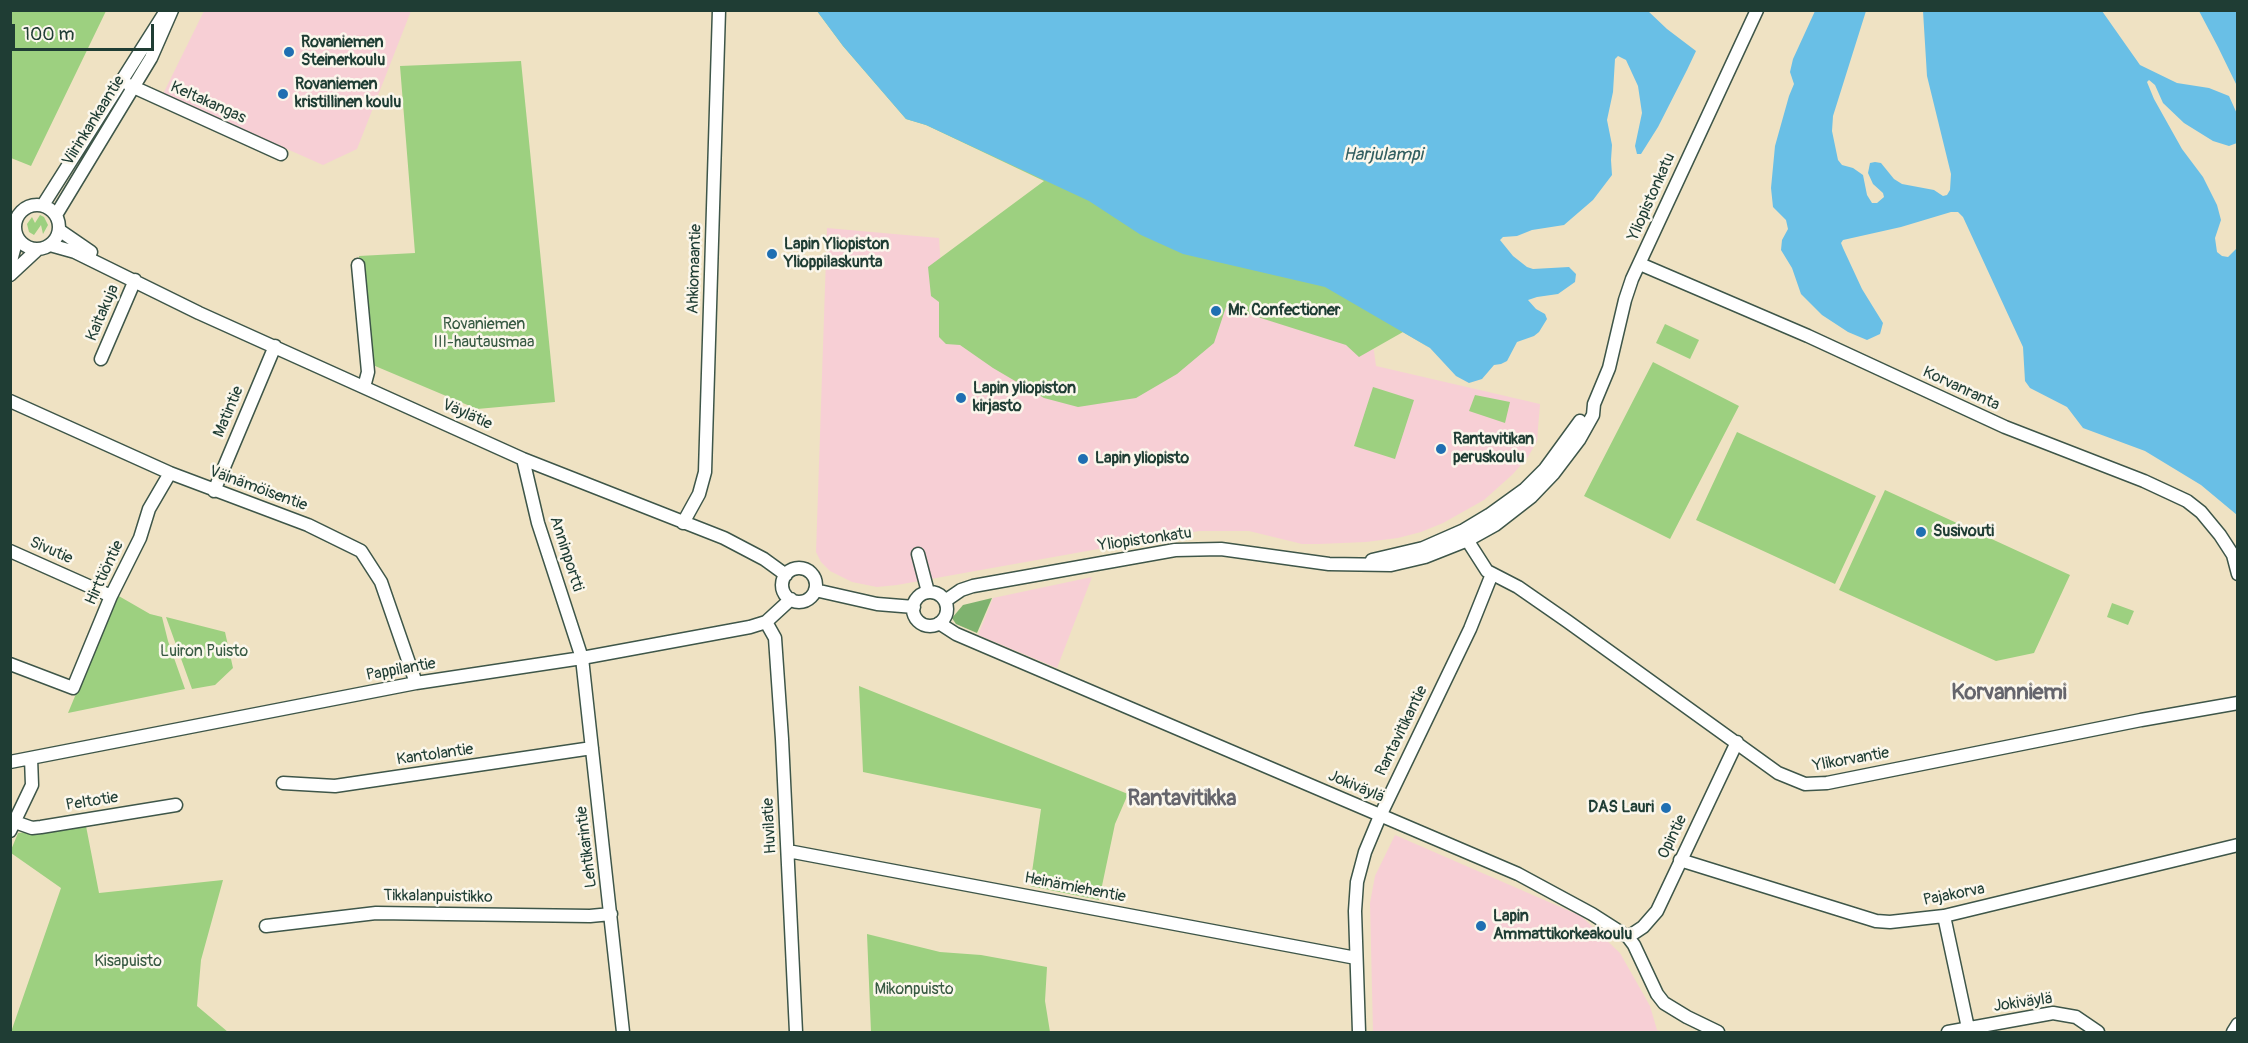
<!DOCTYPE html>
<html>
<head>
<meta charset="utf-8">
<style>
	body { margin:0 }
	#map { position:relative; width:2248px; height:1043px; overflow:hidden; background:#efe2c3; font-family:Pangolin,sans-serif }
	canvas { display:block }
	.frame { position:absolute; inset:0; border:12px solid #1f3d34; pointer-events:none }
	.scale { position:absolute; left:12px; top:24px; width:142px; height:27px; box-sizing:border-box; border:3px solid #1f3d34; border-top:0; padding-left:8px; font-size:18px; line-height:21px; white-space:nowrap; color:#1f3d34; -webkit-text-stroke:4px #fbf7ec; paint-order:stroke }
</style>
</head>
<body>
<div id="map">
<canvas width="2248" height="1043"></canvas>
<div class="frame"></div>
<div class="scale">100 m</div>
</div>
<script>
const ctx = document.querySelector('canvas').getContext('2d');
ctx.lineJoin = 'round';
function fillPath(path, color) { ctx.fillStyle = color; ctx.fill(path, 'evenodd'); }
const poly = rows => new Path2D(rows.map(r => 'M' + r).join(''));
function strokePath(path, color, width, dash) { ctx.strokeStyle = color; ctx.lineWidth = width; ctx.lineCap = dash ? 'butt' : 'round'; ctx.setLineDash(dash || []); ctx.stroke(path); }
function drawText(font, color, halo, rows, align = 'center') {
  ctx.font = font + ' Pangolin,sans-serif'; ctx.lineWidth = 5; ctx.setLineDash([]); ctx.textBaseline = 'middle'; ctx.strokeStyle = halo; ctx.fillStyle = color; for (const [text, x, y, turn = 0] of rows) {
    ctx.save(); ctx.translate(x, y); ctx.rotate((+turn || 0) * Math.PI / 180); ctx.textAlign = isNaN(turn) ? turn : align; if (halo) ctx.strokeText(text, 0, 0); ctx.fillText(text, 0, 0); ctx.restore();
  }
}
fillPath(poly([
	[204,11,204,10,411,11,357,149,323,165,163,94],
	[827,228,939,238,945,329,1222,300,1373,344,1376,366,1540,404,1537,441,1528,457,1513,474,1484,500,1443,523,1421,532,1398,538,1366,542,1319,544,1302,544,1249,531,1199,531,897,585,877,587,852,582,830,571,821,562,816,552],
	[1092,577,1057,668,978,635,993,598],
	[1395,835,1581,916,1620,953,1650,1006,1657,1030,1665,1032,1373,1032,1370,903,1375,876]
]), '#f7cfd5');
fillPath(poly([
	[10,11,106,11,31,166,11,158],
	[817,11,936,40,1430,348,1403,332,1359,357,1346,345,1226,307,1214,343,1177,374,1136,398,1078,407,1044,398,993,368,960,345,946,344,939,337,939,302,931,296,928,267,1044,181,926,125,906,119,843,46],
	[521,61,555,402,477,409,368,363,359,256,415,253,400,66],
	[40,215,44,217,48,225,43,234,41,225,34,235,29,232,27,224,32,217,35,223],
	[1665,324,1699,340,1690,359,1656,343],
	[1653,362,1739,406,1670,539,1584,496],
	[1373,387,1414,400,1395,459,1354,446],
	[1475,395,1510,402,1505,423,1469,411],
	[1737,432,1876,496,1835,584,1696,520],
	[1885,490,2070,575,2034,653,1996,661,1839,590],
	[117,595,150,614,162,617,168,641,185,689,68,713],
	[2112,603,2134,611,2128,625,2107,617],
	[166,617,225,632,233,668,215,685,192,689],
	[859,686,1128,794,1115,824,1099,900,1030,886,1041,809,863,772],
	[86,826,99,893,223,880,201,960,197,1006,228,1032,11,1032,61,888,11,853,11,850,18,833],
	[867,934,940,952,981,955,1047,967,1045,1001,1050,1032,871,1032]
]), '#9dd080');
fillPath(poly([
	[992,598,977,633,956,624,952,618,963,605]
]), '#7eb26e');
fillPath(poly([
	[1648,11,1667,29,1696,51,1687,70,1658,127,1641,154,1637,154,1635,146,1642,113,1638,86,1626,60,1618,56,1615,59,1613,92,1607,120,1612,145,1611,160,1612,175,1593,200,1564,225,1532,230,1517,236,1503,237,1500,240,1513,256,1527,267,1533,269,1569,267,1576,274,1575,282,1558,294,1537,297,1528,300,1536,309,1545,314,1547,319,1539,332,1534,336,1517,342,1507,361,1501,364,1494,365,1482,379,1469,383,1456,376,1430,348,1325,287,1183,254,1141,235,1089,201,926,125,906,119,843,46,817,11],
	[1815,11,1866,11,1833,116,1832,131,1838,160,1842,165,1853,168,1863,175,1867,195,1872,203,1877,203,1884,197,1883,193,1873,184,1868,173,1870,163,1875,162,1881,163,1894,179,1902,184,1934,190,1943,196,1947,195,1950,190,1951,174,1927,76,1923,11,2102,11,2140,65,2177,83,2209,88,2229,96,2238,116,2237,143,2229,146,2213,141,2184,123,2163,103,2155,85,2149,80,2147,82,2154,99,2182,149,2203,177,2217,205,2221,220,2215,238,2217,252,2222,256,2228,257,2237,248,2237,515,2201,485,2145,451,2083,428,2067,407,2030,388,2025,381,2023,347,1963,217,1958,212,1951,212,1901,227,1843,240,1841,243,1843,248,1862,289,1883,323,1880,334,1867,340,1848,332,1822,315,1801,294,1792,268,1781,250,1782,240,1788,229,1786,220,1773,207,1771,188,1775,146,1789,96,1794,84,1790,72,1793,59],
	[2199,11,2237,11,2237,86,2218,47]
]), '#69bfe6');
const minor = poly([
	[129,85,281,154],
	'15 227a22 22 0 1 1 44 0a22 22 0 1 1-44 0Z',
	[43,205,164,14],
	[56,215,151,58,172,10],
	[59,230,91,252],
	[50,245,75,252,199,313,523,459,724,538,764,559,786,575],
	[1640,264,1808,336,2005,427,2144,481,2187,501,2201,512,2220,535,2233,555,2238,574],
	[10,265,17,238],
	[358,265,368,372,364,387],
	[10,275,38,249],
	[101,359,135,280],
	[10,401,170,473,308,525,361,551,381,582,416,683],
	[523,459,538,523,582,658,623,1032],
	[214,491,275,346],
	[683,523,699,494,705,472,719,10],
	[1464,530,1471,546,1487,571,1518,587,1567,621,1778,773,1805,784,1827,783,2141,720,2238,703],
	[10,551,111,596],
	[918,554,928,592],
	[1372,560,1423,548,1464,530,1489,515,1525,489,1545,469,1580,421],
	'782 585a17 17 0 1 1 34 0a17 17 0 1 1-34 0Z',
	[815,590,877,604,914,607],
	'913 609a17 17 0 1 1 34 0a17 17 0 1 1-34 0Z',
	[945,601,961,590,973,586,1175,550,1221,549,1329,564,1391,565,1425,557,1468,540,1495,525,1531,497,1554,473,1579,440,1593,415,1594,404,1609,368,1625,300,1632,279,1757,10],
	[766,622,775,638,782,739,796,1032],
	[939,623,956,634,1518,874,1592,914,1628,937,1634,945,1657,994,1664,1003,1687,1017,1718,1032],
	[10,664,73,688,111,596,140,538,149,509,170,473],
	[10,762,416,683,582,658,750,627,766,622,791,599],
	[283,783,335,786,592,748],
	[15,822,32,828,41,827,176,805],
	[10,831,32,785,31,758],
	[788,851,1356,958],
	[1680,860,1876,921,1890,922,1944,916,2238,845],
	[1944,916,1968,1028],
	[266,926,376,913,590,916,611,914],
	[1628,937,1643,927,1657,911,1737,742],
	[1359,1032,1355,911,1357,882,1365,852,1380,816,1470,629,1492,574],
	[1948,1032,2053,1013,2076,1017,2098,1032],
	[2233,1032,2238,1024]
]);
strokePath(minor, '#3e5649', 15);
strokePath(minor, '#fff', 12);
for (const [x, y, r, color] of [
	[289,52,6,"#1f6fb2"],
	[283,94,6,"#1f6fb2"],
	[772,254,6,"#1f6fb2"],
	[1216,311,6,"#1f6fb2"],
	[961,398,6,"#1f6fb2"],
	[1441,449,6,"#1f6fb2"],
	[1083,459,6,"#1f6fb2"],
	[1921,532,6,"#1f6fb2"],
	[1666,808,6,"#1f6fb2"],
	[1481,926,6,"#1f6fb2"]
]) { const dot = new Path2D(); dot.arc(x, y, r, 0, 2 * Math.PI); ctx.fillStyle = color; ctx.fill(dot); strokePath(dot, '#fbf7ec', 2); }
drawText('bold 16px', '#1f3d34', '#fbf7ec', [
	["Rovaniemen",301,43],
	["Steinerkoulu",301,61],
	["Rovaniemen",295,85],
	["kristillinen koulu",295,103],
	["Lapin Yliopiston",784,245],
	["Ylioppilaskunta",784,263],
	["Mr. Confectioner",1228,311],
	["Lapin yliopiston",973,389],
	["kirjasto",973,407],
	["Rantavitikan",1453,440],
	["peruskoulu",1453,458],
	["Lapin yliopisto",1095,459],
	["Susivouti",1933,532],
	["DAS Lauri",1654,808,"right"],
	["Lapin",1493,917],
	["Ammattikorkeakoulu",1493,935]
], 'left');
drawText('16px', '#1f3d34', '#fbf7ec', [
	["Keltakangas",208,103,24],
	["Viirinkankaantie",94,121,-58],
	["Yliopistonkatu",1652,197,-66],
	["Ahkiomaantie",695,269,-88],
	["Kaitakuja",103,313,-67],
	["Korvanranta",1961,389,25],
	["Matintie",229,412,-67],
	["Väylätie",467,415,24],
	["Väinämöisentie",258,489,20],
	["Yliopistonkatu",1145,540,-8],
	["Sivutie",51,551,24],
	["Anninportti",566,554,72],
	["Hirttiöntie",105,573,-65],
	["Pappilantie",401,670,-10],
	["Rantavitikantie",1402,731,-64],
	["Kantolantie",435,755,-8],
	["Ylikorvantie",1851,760,-10],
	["Jokiväylä",1356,787,23],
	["Peltotie",92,802,-9],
	["Huvilatie",770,826,-93],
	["Opintie",1673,837,-64],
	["Lehtikarintie",587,847,-97],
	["Heinämiehentie",1075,888,11],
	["Pajakorva",1954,895,-11],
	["Tikkalanpuistikko",438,897,1],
	["Jokiväylä",2023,1003,-8]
]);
drawText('16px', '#385a43', '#fbf7ec', [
	["Rovaniemen",484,325],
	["III-hautausmaa",484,343],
	["Luiron Puisto",204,652],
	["Kisapuisto",128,962],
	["Mikonpuisto",914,990]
]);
drawText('italic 18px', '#325e60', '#fbf7ec', [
	["Harjulampi",1383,155]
]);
drawText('bold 22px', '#65656c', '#fbf7ec', [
	["Korvanniemi",2009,693],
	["Rantavitikka",1182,799]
]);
</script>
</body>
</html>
